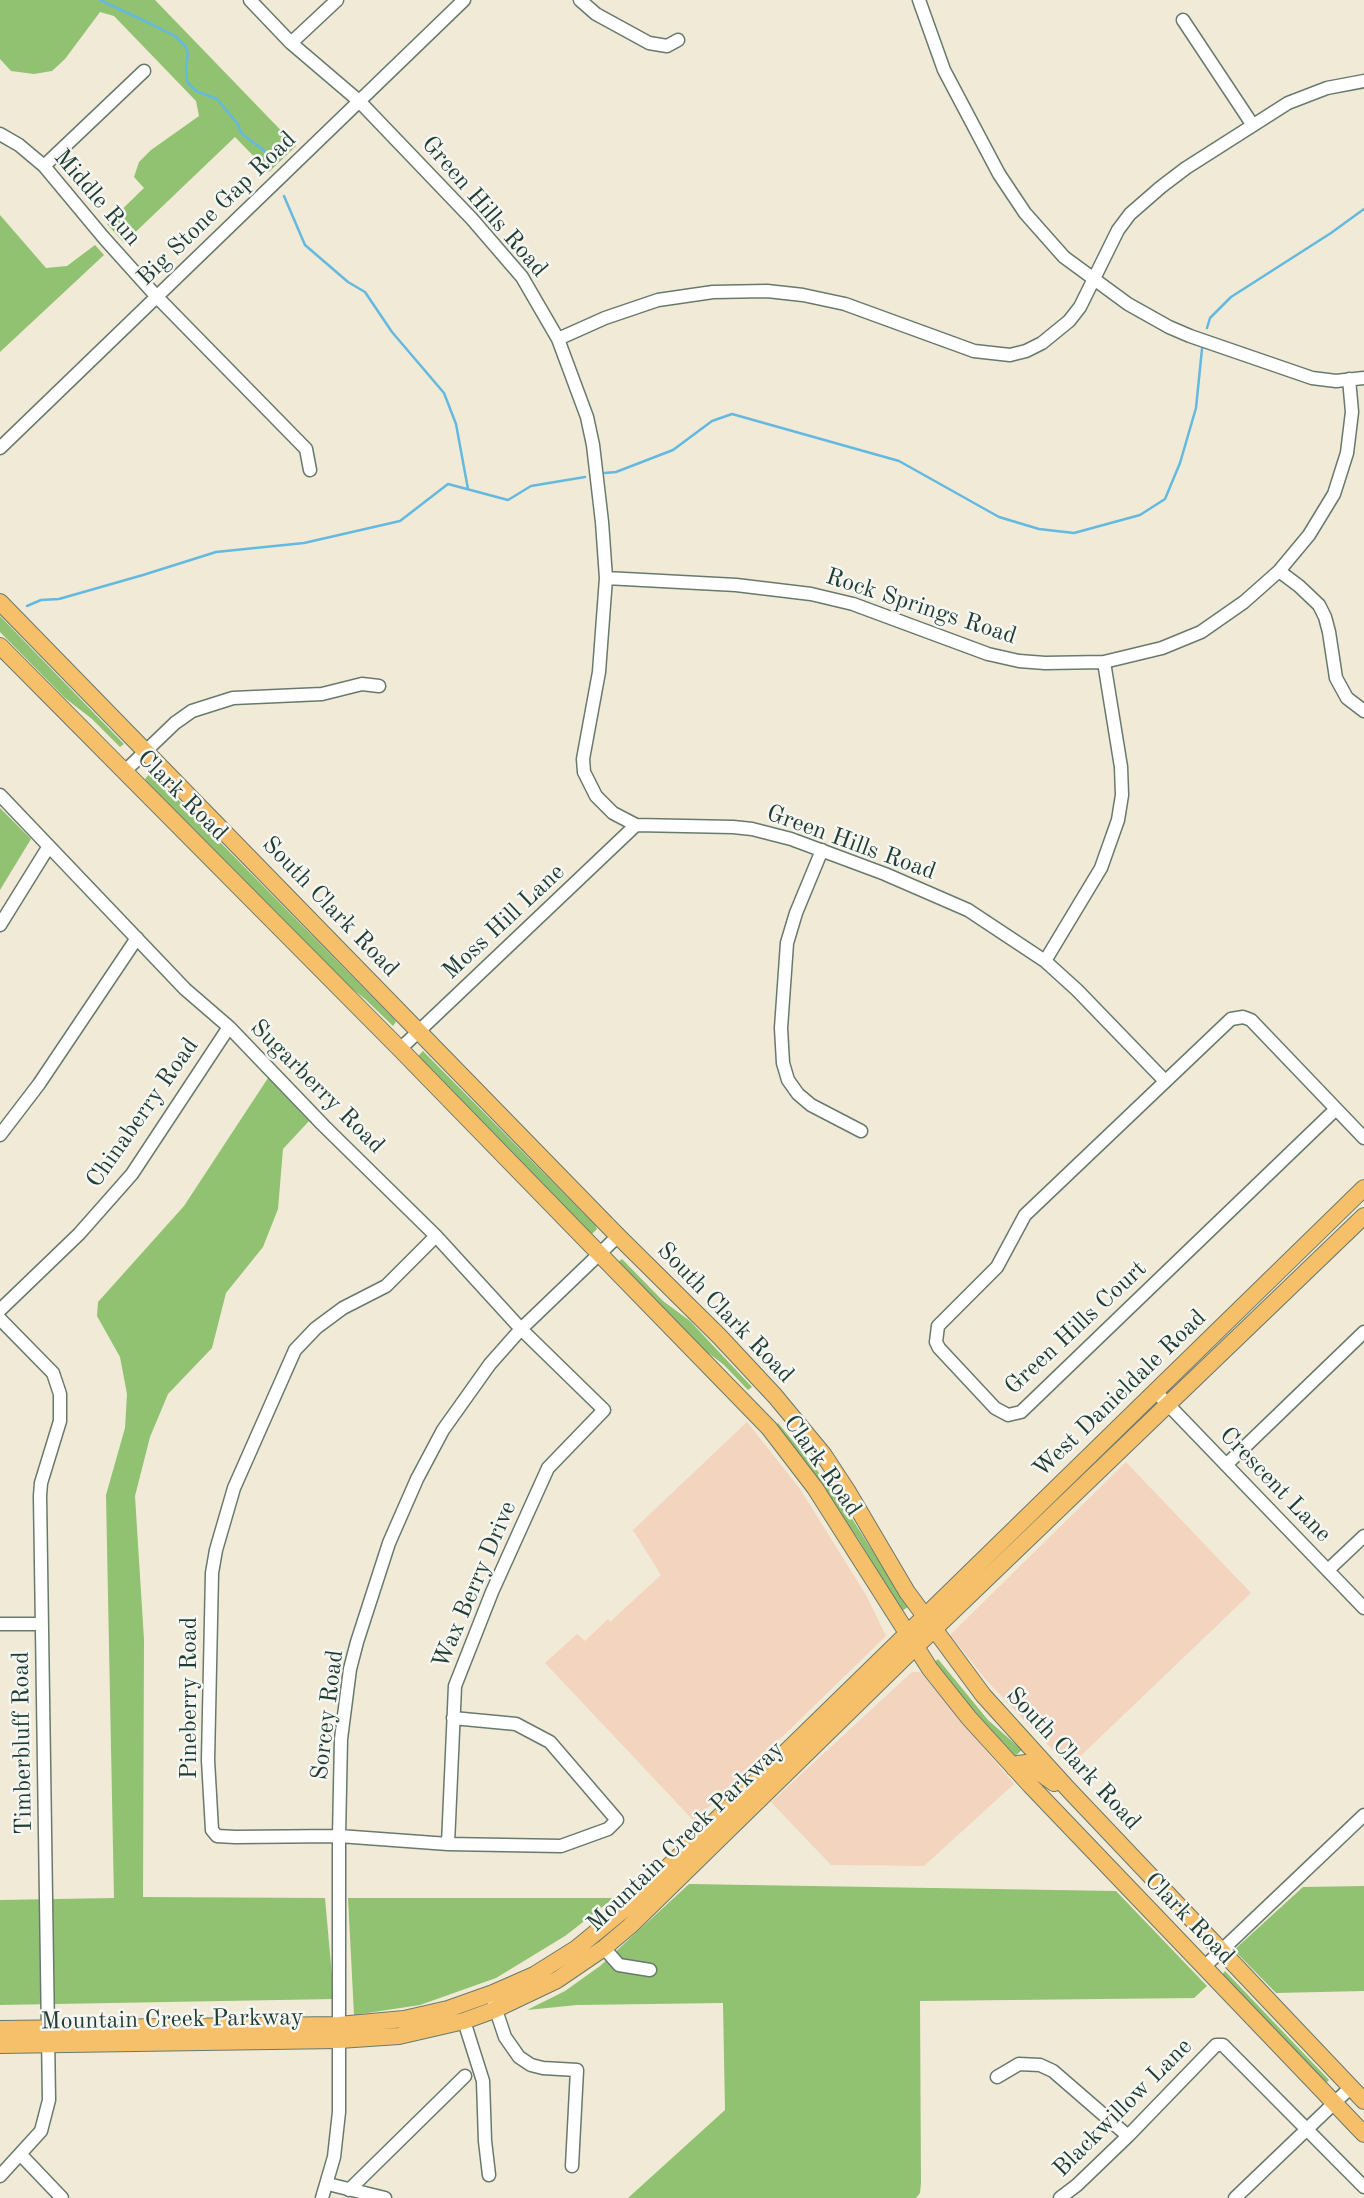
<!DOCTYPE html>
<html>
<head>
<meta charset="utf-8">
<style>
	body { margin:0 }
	canvas { display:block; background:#f0ead6 }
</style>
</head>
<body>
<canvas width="1364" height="2198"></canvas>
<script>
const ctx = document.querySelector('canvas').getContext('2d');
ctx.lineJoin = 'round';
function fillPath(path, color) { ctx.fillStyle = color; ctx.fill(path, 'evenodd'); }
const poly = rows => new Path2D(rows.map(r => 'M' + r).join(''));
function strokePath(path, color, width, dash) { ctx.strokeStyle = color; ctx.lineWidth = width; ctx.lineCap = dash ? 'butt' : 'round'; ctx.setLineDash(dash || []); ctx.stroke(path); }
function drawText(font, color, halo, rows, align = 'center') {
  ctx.font = font + ' "Old Standard TT",serif'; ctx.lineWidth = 5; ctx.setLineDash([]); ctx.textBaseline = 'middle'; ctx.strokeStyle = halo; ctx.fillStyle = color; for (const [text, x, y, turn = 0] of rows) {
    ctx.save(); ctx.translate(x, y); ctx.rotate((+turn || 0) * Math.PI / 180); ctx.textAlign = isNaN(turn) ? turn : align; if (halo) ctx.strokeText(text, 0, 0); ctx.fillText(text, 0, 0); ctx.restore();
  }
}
fillPath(poly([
	[747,1422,800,1489,866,1595,886,1636,716,1801,693,1820,545,1663,577,1634,585,1641,608,1619,610,1622,661,1575,633,1530],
	[1126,1462,1251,1593,1069,1767,987,1681,950,1635],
	[912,1672,920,1672,1014,1784,924,1866,831,1865,771,1802]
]), '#f3d4bf');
fillPath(poly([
	[0,0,155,0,296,146,269,172,235,137,124,243,107,224,144,188,134,177,139,162,151,150,199,116,196,101,114,16,100,12,65,59,52,71,34,74,11,71,0,59],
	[0,215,46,268,67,266,95,245,104,255,0,352],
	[0,616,122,742,124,744,120,747,92,719,65,698,0,632],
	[151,772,394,1019,396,1022,393,1026,365,999,340,979,147,782,145,779],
	[0,808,31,839,0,890],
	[423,1051,595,1225,597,1229,592,1234,418,1056],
	[268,1078,309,1121,283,1149,278,1209,263,1247,226,1293,212,1348,168,1394,150,1437,135,1496,144,1640,143,1897,325,1898,334,1999,0,2005,0,1900,114,1898,106,1495,125,1428,127,1394,120,1357,97,1316,98,1302,184,1206],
	[622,1259,663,1301,690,1321,752,1387,748,1390,746,1388,724,1365,702,1348,618,1262],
	[778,1423,835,1492,908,1607,902,1611,857,1537,838,1516,774,1427],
	[938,1659,988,1720,1022,1750,1014,1757,985,1726,934,1663],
	[689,1884,1116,1891,1207,1986,1194,1998,920,2001,921,2183,920,2193,916,2198,628,2198,725,2110,723,2003,577,2005,527,2010,565,1991,600,1966],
	[1364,1886,1364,1991,1276,1993,1234,1950,1303,1887],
	[348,1898,614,1898,565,1936,496,1978,420,2005,354,2015],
	[1225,1971,1329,2080,1325,2084,1221,1976]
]), '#91c272');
strokePath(poly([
	[100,0,151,24,175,36,185,46,188,52,186,68,187,82,196,91,217,99,237,123,242,134,266,152,272,163],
	[284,196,305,245,348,282,365,292,392,332,444,393,456,424,468,489],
	[1207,328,1210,318,1231,297,1331,233,1364,209],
	[605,473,616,472,673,450,712,421,732,414,899,461,999,517,1039,529,1074,533,1140,515,1165,499,1180,463,1196,408,1202,349],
	[27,606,41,600,59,599,143,575,216,552,304,543,400,521,448,484,508,500,531,486,585,477]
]), '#64b9e0', 2.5);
const minor = poly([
	[250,0,291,43,359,101,472,219,522,277,558,339,587,417,593,445,602,522,606,578,599,672,583,759,584,772,596,796,613,813,636,825,733,827,752,829,791,839,885,874,968,910,1045,961,1077,990,1165,1081],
	[580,0,596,14,649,43,667,46,678,40],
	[919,0,944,70,999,174,1025,213,1064,257,1128,304,1169,327,1190,336,1312,378,1336,381,1364,378],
	[1183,20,1252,124],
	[291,43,337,0],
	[0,134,19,145,44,166,104,238,157,297,306,449,310,470],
	[44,166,144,71],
	[558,339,605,318,658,300,713,292,767,291,803,295,845,304,974,351,1010,355,1026,351,1042,343,1069,321,1080,307,1118,230,1130,214,1161,187,1186,168,1288,103,1327,88,1364,81],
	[0,448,464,0],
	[1279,571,1299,586,1319,605,1325,617,1329,632,1336,678,1347,698,1364,711],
	[606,578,736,585,811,594,853,604,988,654,1019,661,1045,663,1104,662,1162,648,1201,632,1244,602,1279,571,1309,535,1334,494,1347,453,1352,412,1349,379],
	[125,771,175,723,192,711,233,698,322,694,362,684,379,686],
	[0,795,185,989,229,1027,324,1126,436,1236,521,1329,604,1410,548,1468,492,1592,455,1686,448,1844],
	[822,850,796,913,787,943,781,1028,783,1063,788,1080,798,1094,811,1105,861,1131],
	[0,925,49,846],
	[1045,961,1101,868,1118,820,1122,795,1121,767,1104,662],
	[400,1049,636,825],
	[1336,1109,1021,1412,1008,1415,995,1408,939,1348,936,1342,938,1326,997,1267,1025,1215,1231,1019,1243,1017,1251,1020,1364,1138],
	[0,1135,39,1084,137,938],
	[436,1236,386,1286,343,1308,316,1328,295,1350,234,1488,216,1550,212,1573,208,1760,212,1830,217,1836,235,1837,339,1836,448,1844,561,1846,608,1829,617,1820,550,1742,516,1724,453,1718],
	[0,1310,79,1234,132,1174,229,1027],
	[0,1319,53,1373,60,1394,60,1421,41,1483,40,1496,49,2100,41,2131,0,2176],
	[1155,1391,1364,1608],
	[1226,1465,1364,1332],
	[1328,1570,1364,1536],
	[0,1624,42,1624],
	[604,1948,619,1965,650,1970],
	[1204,1967,1364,1815],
	[494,2004,505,2037,519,2057,531,2065,543,2068,577,2070,572,2166],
	[464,2021,483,2081,485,2141,489,2175],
	[997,2077,1019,2064,1040,2065,1053,2071,1128,2136],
	[21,2155,62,2198],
	[328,2184,385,2198],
	[349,2190,465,2076],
	[322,2198,334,2157,339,2112,339,1836,341,1739,350,1669,357,1642,389,1543,417,1479,443,1430,490,1364,521,1329,618,1236],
	[1060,2198,1077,2185,1128,2136,1216,2045,1223,2045,1364,2187],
	[1235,2198,1351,2087]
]);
const major = poly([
	[0,602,618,1236,720,1337,775,1396,823,1454,848,1492,907,1592,983,1695,1069,1790,1364,2101],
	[0,646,400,1049,769,1428,815,1488,930,1669,969,1718,1031,1786,1364,2134],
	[1014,1768,1018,1764,1026,1763,1054,1783],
	[0,2029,339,2025,404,2019,448,2009,493,1993,534,1975,577,1948,627,1907,1364,1188],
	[0,2045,339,2040,399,2036,464,2021,494,2010,557,1980,604,1948,630,1926,905,1657,1364,1216]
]);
strokePath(minor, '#687a6d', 15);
strokePath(major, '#687a6d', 18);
strokePath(minor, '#fff', 12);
strokePath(major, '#f6c06b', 16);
drawText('24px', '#1f3d34', '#f6f6f2', [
	["Middle Run",97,198,49],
	["Green Hills Road",484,207,49],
	["Big Stone Gap Road",217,209,-44],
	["Rock Springs Road",921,607,18],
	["Clark Road",182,796,45],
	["Green Hills Road",851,843,20],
	["South Clark Road",330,907,46],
	["Moss Hill Lane",504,922,-43],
	["Sugarberry Road",317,1087,45],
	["Chinaberry Road",143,1113,-55],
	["South Clark Road",725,1313,46],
	["Green Hills Court",1076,1328,-43],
	["West Danieldale Road",1120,1394,-44],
	["Clark Road",822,1466,55],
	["Crescent Lane",1275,1485,46],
	["Wax Berry Drive",475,1585,-67],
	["Pineberry Road",190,1698,-90],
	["Sorcey Road",328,1715,-83],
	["Timberbluff Road",23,1743,-91],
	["South Clark Road",1073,1759,47],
	["Mountain Creek Parkway",686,1837,-44],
	["Clark Road",1189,1919,46],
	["Mountain Creek Parkway",172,2020,-1],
	["Blackwillow Lane",1123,2108,-45]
]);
</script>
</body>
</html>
